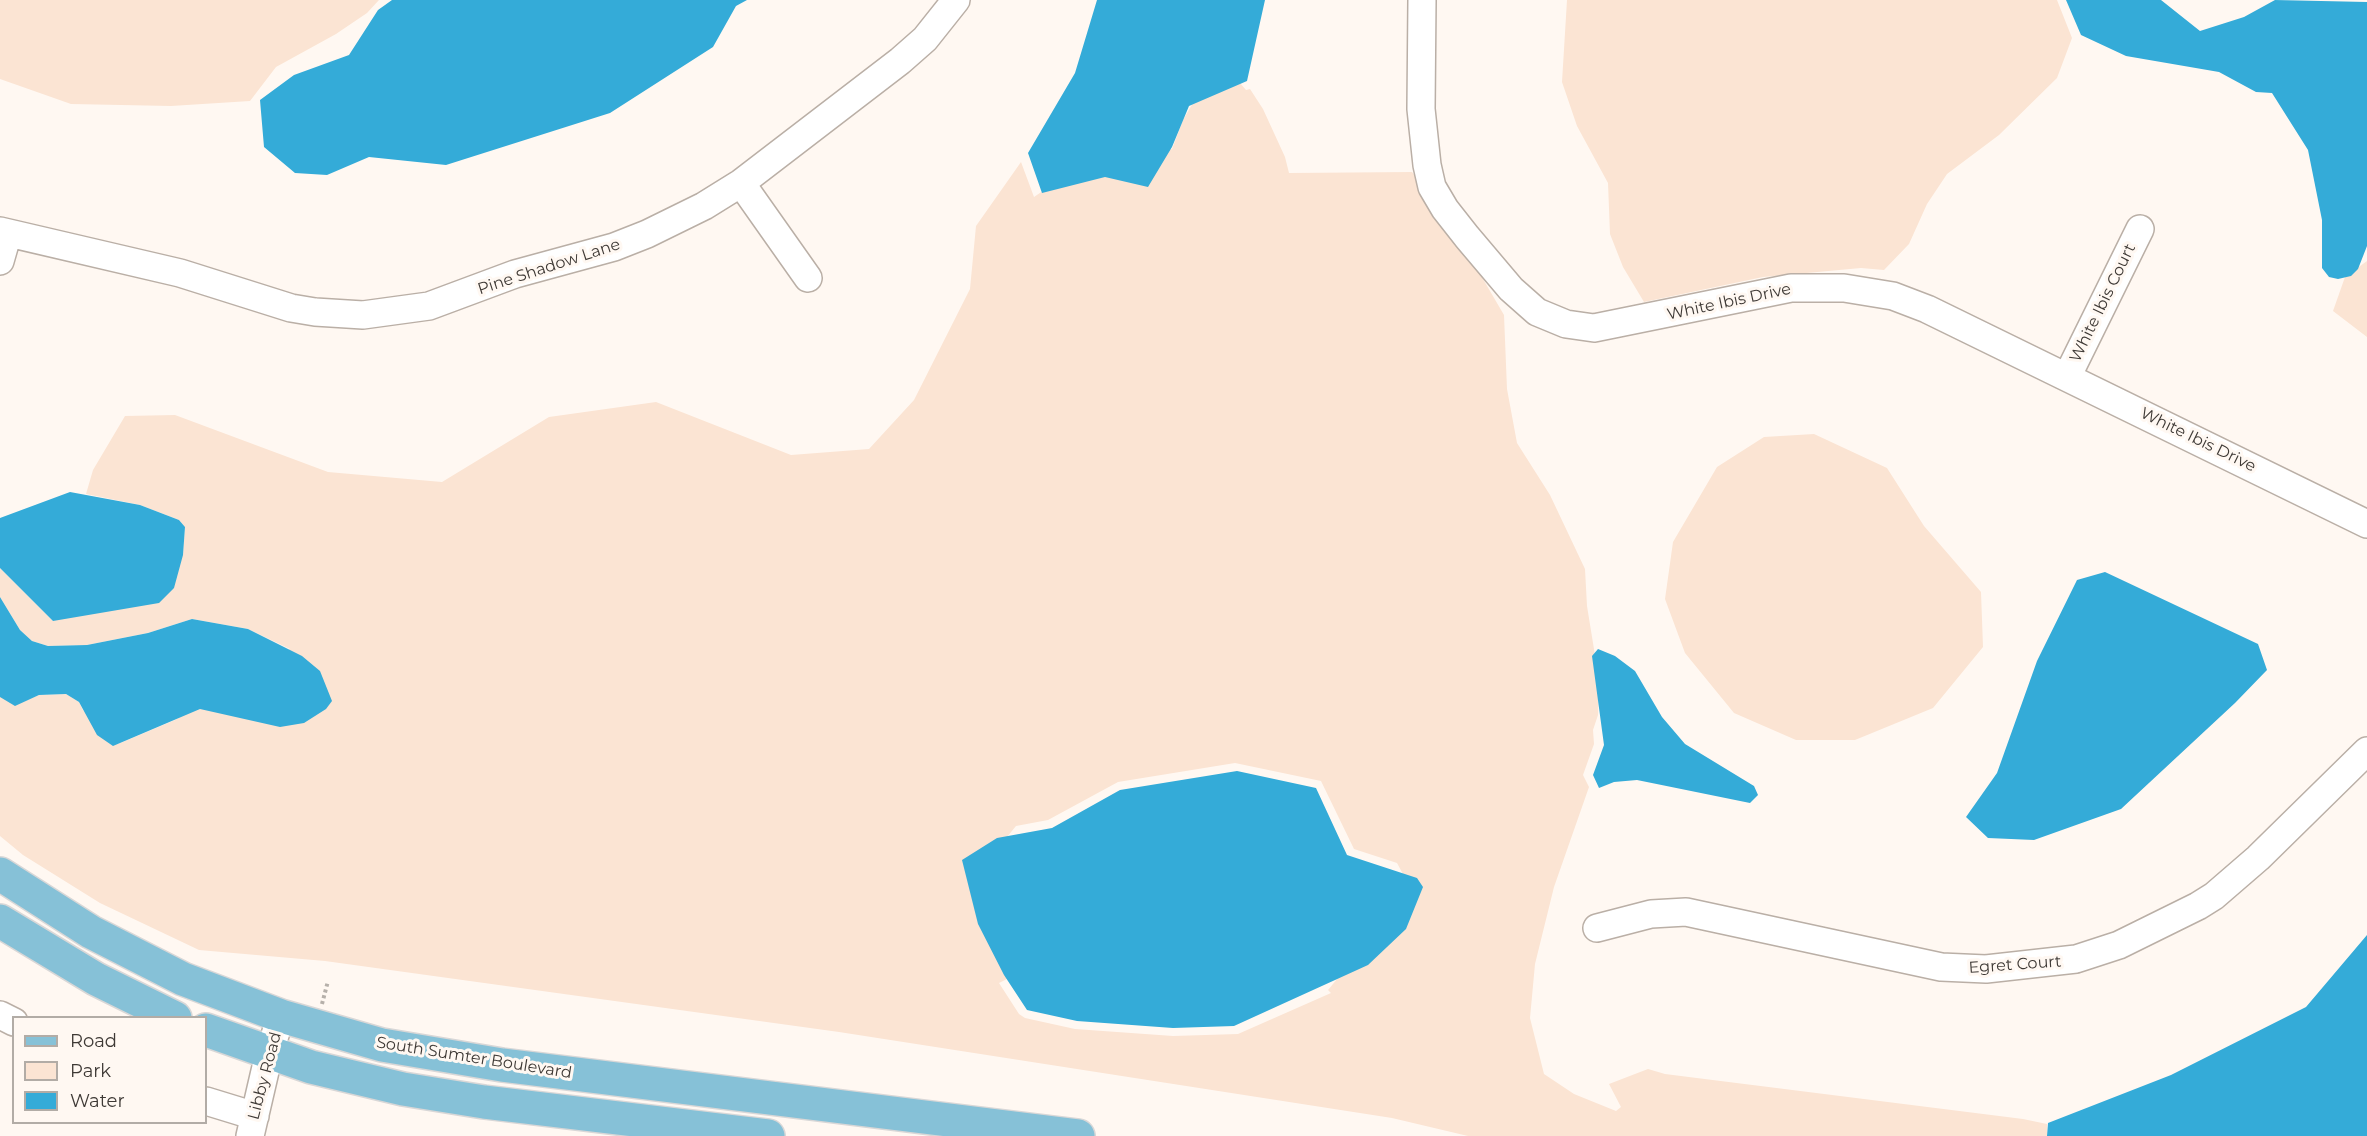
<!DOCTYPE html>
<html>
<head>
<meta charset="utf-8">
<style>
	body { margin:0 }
	#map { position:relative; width:2367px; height:1136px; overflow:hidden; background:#fff8f2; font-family:Montserrat,sans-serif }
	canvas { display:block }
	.legend { position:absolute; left:12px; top:1016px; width:195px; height:108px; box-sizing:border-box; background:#fff8f2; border:2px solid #b2aca6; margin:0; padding:8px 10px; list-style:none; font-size:18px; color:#3e3935 }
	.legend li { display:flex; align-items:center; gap:12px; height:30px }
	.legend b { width:30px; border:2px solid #b2aca6 }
</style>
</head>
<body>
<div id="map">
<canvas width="2367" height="1136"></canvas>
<ul class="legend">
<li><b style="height:8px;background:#86c1d7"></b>Road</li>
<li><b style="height:16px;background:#fbe4d3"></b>Park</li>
<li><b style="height:16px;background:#34abd8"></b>Water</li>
</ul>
</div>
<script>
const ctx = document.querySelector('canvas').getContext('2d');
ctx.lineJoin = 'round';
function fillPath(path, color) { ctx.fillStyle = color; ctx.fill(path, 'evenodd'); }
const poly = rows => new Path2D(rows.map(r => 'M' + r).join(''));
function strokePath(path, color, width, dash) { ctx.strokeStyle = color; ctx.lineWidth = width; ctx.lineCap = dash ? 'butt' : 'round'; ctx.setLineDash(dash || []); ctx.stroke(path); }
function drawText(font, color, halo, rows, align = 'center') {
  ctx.font = font + ' Montserrat,sans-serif'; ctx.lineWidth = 6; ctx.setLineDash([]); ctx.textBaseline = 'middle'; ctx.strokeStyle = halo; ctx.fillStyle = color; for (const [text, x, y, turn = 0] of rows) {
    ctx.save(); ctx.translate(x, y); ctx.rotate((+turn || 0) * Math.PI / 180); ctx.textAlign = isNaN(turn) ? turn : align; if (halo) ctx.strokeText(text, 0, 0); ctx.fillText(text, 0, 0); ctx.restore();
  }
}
fillPath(poly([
	[0,0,379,0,367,13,336,34,276,67,250,101,171,106,71,104,0,79],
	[1567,0,2057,0,2072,38,2057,78,1999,135,1947,174,1927,204,1909,244,1884,270,1861,268,1763,277,1644,302,1623,267,1610,234,1608,183,1577,126,1562,82],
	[1240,83,1246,90,1250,89,1263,109,1285,157,1289,173,1412,172,1445,214,1504,315,1507,389,1517,443,1550,495,1585,569,1587,606,1599,680,1598,715,1593,730,1594,744,1583,775,1589,787,1554,887,1535,964,1530,1018,1544,1074,1574,1094,1616,1111,1621,1107,1609,1084,1648,1069,1665,1074,2023,1119,2047,1124,2047,1136,1468,1136,1392,1118,839,1032,325,961,199,950,100,903,23,855,0,836,0,693,20,703,39,695,66,694,79,702,83,710,118,744,175,720,290,649,248,629,192,619,148,633,87,645,48,646,32,641,20,630,0,597,0,568,53,621,183,555,185,527,179,520,140,505,86,494,93,470,125,416,175,415,328,472,442,482,549,417,656,402,791,455,869,449,914,400,970,289,976,226,1021,162,1034,197,1050,186,1172,149,1183,120,1201,89],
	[1235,763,1321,781,1354,849,1397,863,1411,889,1328,990,1331,993,1238,1034,1173,1036,1075,1029,1025,1018,1019,1014,999,983,1007,979,1007,837,1016,826,1048,820,1118,782],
	[2367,261,2367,337,2333,311,2345,277],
	[1814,434,1887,468,1924,526,1981,592,1983,647,1933,708,1855,740,1796,740,1734,713,1685,653,1665,599,1673,542,1717,467,1764,437]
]), '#fbe4d3');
fillPath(poly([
	[392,0,747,0,736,6,713,47,610,113,446,165,369,157,327,175,295,173,264,147,260,100,294,75,349,55,378,10],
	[1097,0,1265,0,1247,81,1189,106,1172,147,1148,187,1105,177,1042,193,1028,153,1075,73],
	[2066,0,2161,0,2200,31,2244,17,2275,0,2367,2,2367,246,2358,269,2351,276,2338,279,2329,277,2322,268,2322,220,2308,150,2272,93,2256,92,2219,72,2126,56,2081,35],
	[70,492,140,505,179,520,185,527,183,555,174,588,159,603,53,621,0,568,0,518],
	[2105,572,2258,644,2267,670,2235,703,2121,809,2034,840,1988,838,1966,817,1997,773,2037,661,2077,580],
	[0,597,20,630,32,641,48,646,87,645,148,633,192,619,248,629,302,656,320,671,332,701,326,709,304,723,280,727,200,709,113,746,97,735,79,702,66,694,39,695,15,706,0,697],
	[1598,649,1615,656,1635,671,1662,717,1685,744,1754,786,1758,795,1750,803,1637,780,1614,782,1599,788,1593,775,1604,745,1592,656],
	[1237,771,1316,788,1347,855,1417,878,1423,887,1406,929,1368,965,1234,1026,1173,1028,1077,1021,1027,1010,1004,975,978,924,962,860,997,838,1052,828,1120,790],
	[2367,935,2367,1136,2047,1136,2048,1123,2171,1075,2306,1007]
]), '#34abd8');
const minor = poly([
	[1422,0,1421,109,1427,165,1432,187,1445,209,1467,237,1511,289,1537,312,1566,324,1594,328,1791,288,1844,288,1893,296,1927,309,2367,524],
	[741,183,808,278],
	[0,231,180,273,291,308,315,312,363,315,429,306,515,274,614,247,647,234,704,206,741,183,900,61,925,39,956,0],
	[0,261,8,233],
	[2067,377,2140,229],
	[1597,928,1651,914,1686,912,1941,967,1986,969,2076,959,2119,945,2198,906,2214,896,2258,858,2367,751],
	[0,1015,14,1022],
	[206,1101,255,1116],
	[250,1136,269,1054,281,1016]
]);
const major = poly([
	[0,874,91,932,183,979,281,1016,382,1045,502,1065,1078,1136],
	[0,921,96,979,175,1018],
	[206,1030,311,1067,403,1089,484,1102,768,1136]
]);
strokePath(minor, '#baafa6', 30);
strokePath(major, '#d8d7d7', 36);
strokePath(poly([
	[322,1004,328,981]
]), '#b6b0aa', 4, [3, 3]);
strokePath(minor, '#fff', 27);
strokePath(major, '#86c1d7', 33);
drawText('16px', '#3e3935', '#fff8f2', [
	["Pine Shadow Lane",549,267,-18],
	["White Ibis Drive",1729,302,-12],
	["White Ibis Court",2103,303,-64],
	["White Ibis Drive",2198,440,26],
	["Egret Court",2015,965,-4],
	["South Sumter Boulevard",474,1058,9],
	["Libby Road",265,1076,-75]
]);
</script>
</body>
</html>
